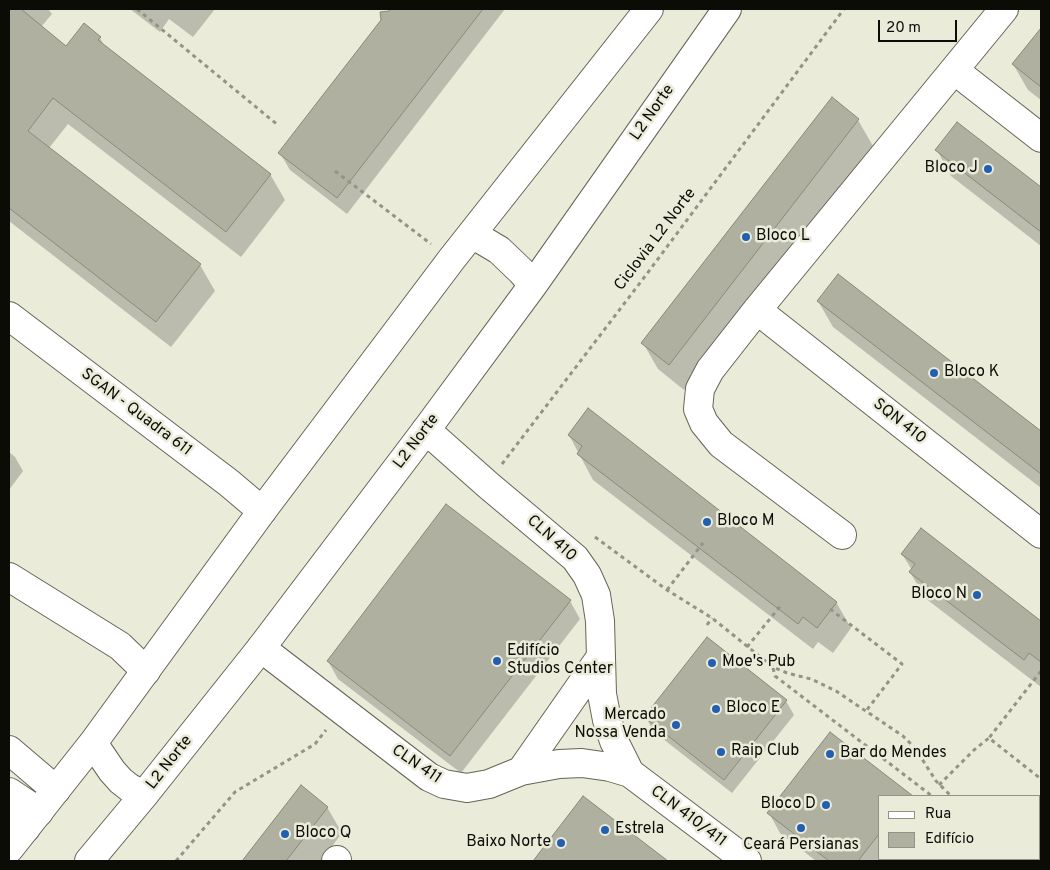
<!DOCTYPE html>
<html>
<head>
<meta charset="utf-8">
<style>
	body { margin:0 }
	#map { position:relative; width:1050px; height:870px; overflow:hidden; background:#ebebda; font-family:Overpass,sans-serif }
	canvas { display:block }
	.frame { position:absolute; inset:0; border:10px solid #0c0c07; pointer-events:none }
	.legend { position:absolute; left:878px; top:795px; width:162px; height:65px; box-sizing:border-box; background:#ebebda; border:1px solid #929286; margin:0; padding:6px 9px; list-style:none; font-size:15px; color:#0c0c07 }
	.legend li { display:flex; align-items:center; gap:10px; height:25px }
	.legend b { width:25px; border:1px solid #929286 }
	.scale { position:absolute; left:878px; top:20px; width:79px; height:22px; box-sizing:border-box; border:2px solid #0c0c07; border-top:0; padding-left:6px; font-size:15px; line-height:18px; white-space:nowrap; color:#0c0c07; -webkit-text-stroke:4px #ebebda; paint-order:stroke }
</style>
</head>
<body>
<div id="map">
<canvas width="1050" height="870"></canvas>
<div class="frame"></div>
<ul class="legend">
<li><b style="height:6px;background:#fff"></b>Rua</li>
<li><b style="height:14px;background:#afb09f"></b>Edifício</li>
</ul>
<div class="scale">20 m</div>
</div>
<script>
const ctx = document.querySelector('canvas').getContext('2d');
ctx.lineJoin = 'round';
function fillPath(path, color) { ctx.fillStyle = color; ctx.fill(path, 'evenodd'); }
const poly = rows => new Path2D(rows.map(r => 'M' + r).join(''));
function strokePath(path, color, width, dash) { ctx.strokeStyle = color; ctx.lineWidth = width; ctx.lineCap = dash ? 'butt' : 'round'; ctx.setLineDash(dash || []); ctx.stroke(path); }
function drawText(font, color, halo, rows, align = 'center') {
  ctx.font = font + ' Overpass,sans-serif'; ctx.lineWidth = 5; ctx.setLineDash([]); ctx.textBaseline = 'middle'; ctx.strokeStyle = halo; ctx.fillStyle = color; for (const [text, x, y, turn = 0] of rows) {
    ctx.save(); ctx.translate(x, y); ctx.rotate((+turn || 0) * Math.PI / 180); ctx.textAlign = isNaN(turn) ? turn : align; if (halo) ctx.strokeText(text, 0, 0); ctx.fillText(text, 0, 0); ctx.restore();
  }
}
fillPath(poly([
	[9,9,48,9,52,14,41,27,66,48,100,38,106,49,270,174,285,200,241,257,68,124,49,148,200,265,215,291,171,347,9,221],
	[130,9,215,9,193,37,169,19,160,32],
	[418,9,505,9,347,214,290,170,280,153,383,20,382,13],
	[1034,38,1041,44,1041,100,1028,90,1013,64],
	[832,99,858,120,873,146,684,390,658,369,643,343],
	[957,124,1041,189,1041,246,951,176,937,150],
	[838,275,1041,432,1041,488,833,327,818,301],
	[569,435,836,602,851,628,833,653,818,642,813,649,593,480],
	[9,452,15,457,23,471,9,490],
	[921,529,1041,623,1041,687,925,598,910,572,912,570,902,554],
	[570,601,580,619,461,773,338,679,328,661],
	[708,638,786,701,794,715,732,793,653,731,646,717],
	[831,733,910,796,879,796,879,859,886,859,885,861,816,861,780,833,769,813],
	[301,787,327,807,342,833,321,861,244,861],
	[583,797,663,859,664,861,534,861],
	[925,859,998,859,1002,861,923,861]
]), '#0003');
const building = poly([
	[9,9,21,9,66,46,84,23,101,37,98,40,271,174,226,232,53,98,28,131,201,264,156,322,9,208,9,9],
	[391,9,483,9,337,198,278,153,381,20,380,12,389,11,391,9],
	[1041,28,1041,87,1012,64,1041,28],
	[832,97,859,119,669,365,641,343,832,97],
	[957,122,1041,187,1041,232,935,150,957,122],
	[838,274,1041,431,1041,474,817,301,838,274],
	[588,408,837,602,817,628,803,617,798,624,577,454,582,446,568,435,588,408],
	[446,504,571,600,450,756,327,661,446,504],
	[921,528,1041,621,1041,662,1029,653,1024,660,909,572,915,564,901,554,921,528],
	[707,637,787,700,724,780,644,717,707,637],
	[830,732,913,796,879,796,879,834,858,861,829,861,767,813,830,732],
	[301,785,328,807,286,861,242,861,301,785],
	[583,796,668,861,533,861,583,796]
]);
fillPath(building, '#afb09f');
strokePath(building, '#898979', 1);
const minor = poly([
	[954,70,1041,138],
	[757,310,1041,534],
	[9,316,229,483,262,511],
	[426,430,488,485,575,558,587,575,596,595,600,621,602,694,607,720,614,741,630,773],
	[842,535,721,444,704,423,698,409,700,389,710,370,757,310,1004,9],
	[9,577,120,646,146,671],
	[261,648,429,777,444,784,467,788,489,784,521,771,559,764,582,763,610,767,630,773,747,861],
	[9,750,56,790],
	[521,771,600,658],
	[9,792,39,812],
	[9,816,26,828],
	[336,861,337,860]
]);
const major = poly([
	[472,234,499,250,521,271,533,285],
	[93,743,112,771,121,781,130,788,144,795],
	[9,849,93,743,262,511,451,260,649,9],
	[89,861,144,795,261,648,426,430,533,285,727,9]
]);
strokePath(minor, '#656556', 30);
strokePath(major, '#656556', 30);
strokePath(poly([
	[137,9,279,126],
	[335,171,431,244],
	[502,464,646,275,844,9],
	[595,537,667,590,712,618,773,667,787,673,811,679,836,691,903,736,915,748,936,781,951,796],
	[667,590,703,543],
	[830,609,902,664,866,711],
	[707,625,712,618],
	[747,647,782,604],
	[773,668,775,676,932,796],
	[1041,671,989,738,1041,779],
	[939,785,974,750,989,738],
	[1039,845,1041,847],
	[915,859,918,861],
	[1014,859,1017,861],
	[176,861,235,792,315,744,326,730],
	[892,861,894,859]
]), '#939387', 3, [4, 4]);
strokePath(minor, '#fff', 28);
strokePath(major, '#fff', 28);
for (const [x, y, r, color] of [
	[988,169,5,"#235fb1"],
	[746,237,5,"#235fb1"],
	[934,373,5,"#235fb1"],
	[707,522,5,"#235fb1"],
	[977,595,5,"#235fb1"],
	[497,661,5,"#235fb1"],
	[712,663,5,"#235fb1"],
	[716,709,5,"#235fb1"],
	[676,725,5,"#235fb1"],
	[721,752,5,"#235fb1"],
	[830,754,5,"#235fb1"],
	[826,805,5,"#235fb1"],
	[801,828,5,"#235fb1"],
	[605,830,5,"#235fb1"],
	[285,834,5,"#235fb1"],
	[561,843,5,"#235fb1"]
]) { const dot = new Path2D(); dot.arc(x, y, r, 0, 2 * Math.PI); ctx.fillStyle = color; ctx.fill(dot); strokePath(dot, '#ebebda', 2); }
drawText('16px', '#0c0c07', '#ebebda', [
	["L2 Norte",653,113,-55],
	["Ciclovia L2 Norte",656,240,-53],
	["SGAN - Quadra 611",136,413,37],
	["SQN 410",899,422,38],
	["L2 Norte",417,442,-53],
	["CLN 410",551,539,42],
	["L2 Norte",170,763,-52],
	["CLN 411",416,765,34],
	["CLN 410/411",688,817,37]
]);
drawText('16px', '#0c0c07', '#ebebda', [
	["Bloco J",978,169,"right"],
	["Bloco L",756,237],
	["Bloco K",944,373],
	["Bloco M",717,522],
	["Bloco N",967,595,"right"],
	["Edifício",507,652],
	["Studios Center",507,670],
	["Moe's Pub",722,663],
	["Bloco E",726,709],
	["Mercado",666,716,"right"],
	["Nossa Venda",666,734,"right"],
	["Raip Club",731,752],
	["Bar do Mendes",840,754],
	["Bloco D",816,805,"right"],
	["Estrela",615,830],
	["Bloco Q",295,834],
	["Baixo Norte",551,843,"right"],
	["Ceará Persianas",801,846,"center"]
], 'left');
</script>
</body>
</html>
